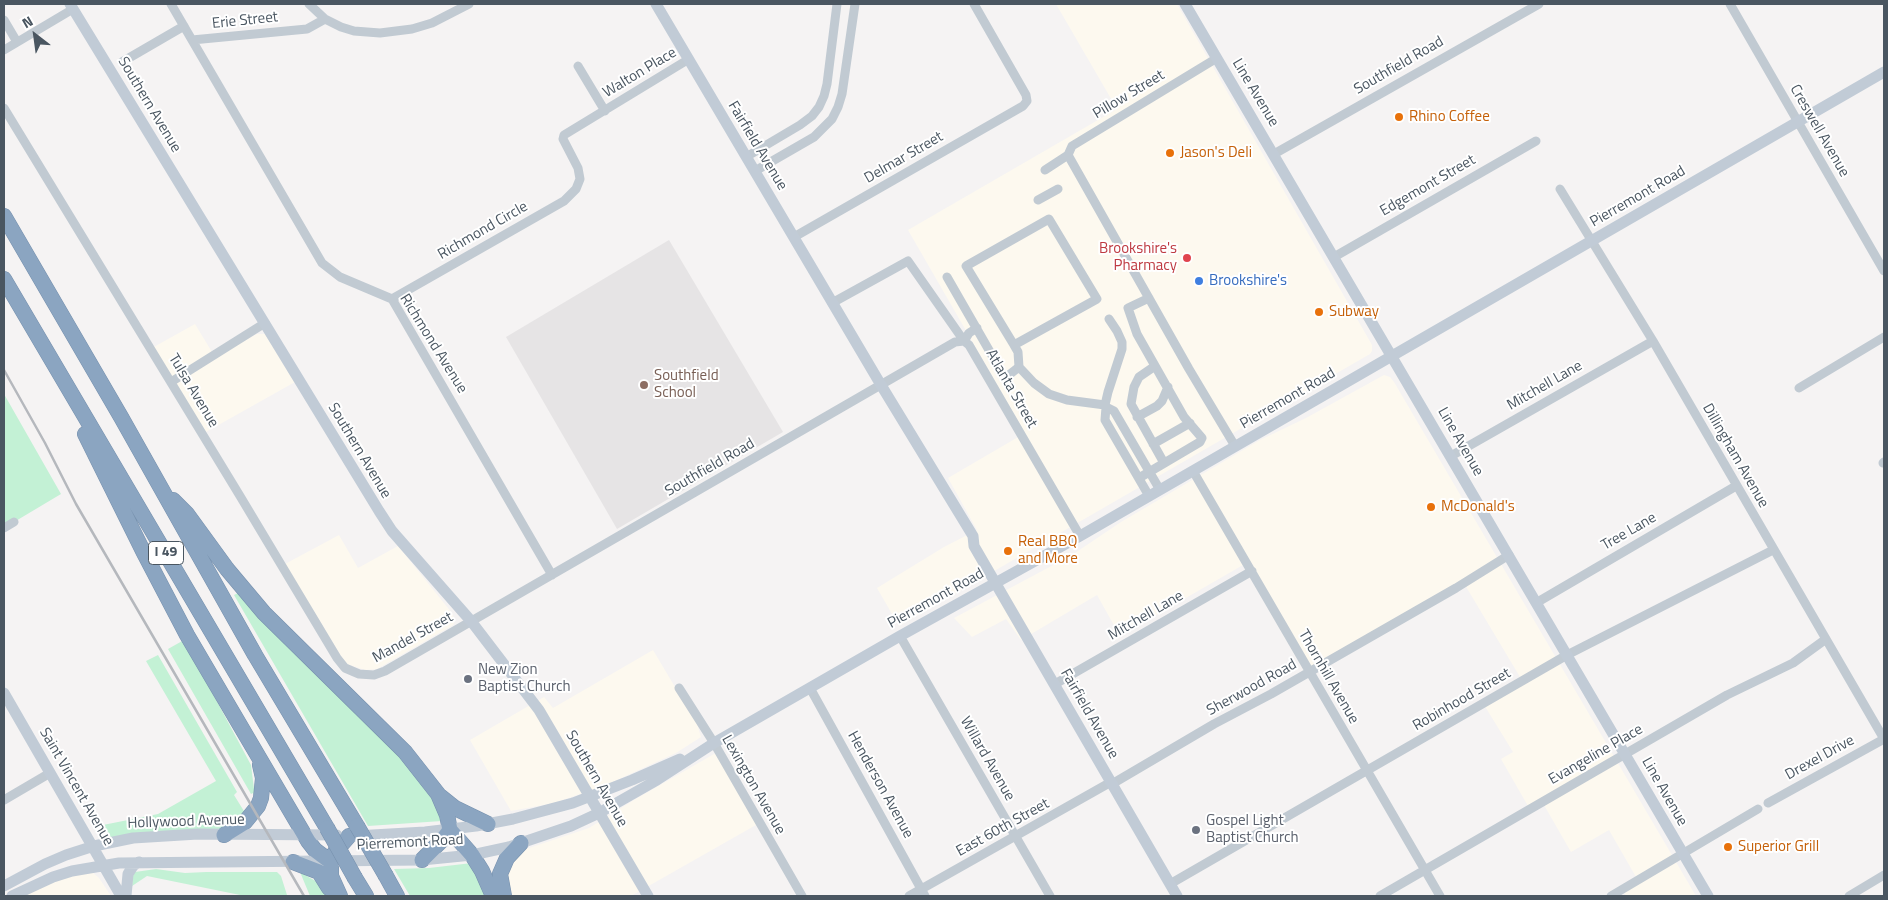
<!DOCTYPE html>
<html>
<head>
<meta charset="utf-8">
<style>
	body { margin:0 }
	#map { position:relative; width:1888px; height:900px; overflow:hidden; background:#f5f3f3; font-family:"Titillium Web",sans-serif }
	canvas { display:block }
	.frame { position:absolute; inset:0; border:5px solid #4a5661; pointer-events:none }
	.north { position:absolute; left:10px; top:10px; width:50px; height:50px; -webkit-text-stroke:4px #fff; paint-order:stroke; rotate:330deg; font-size:14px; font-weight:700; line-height:20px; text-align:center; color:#4a5661 }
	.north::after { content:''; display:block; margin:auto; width:18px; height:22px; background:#4a5661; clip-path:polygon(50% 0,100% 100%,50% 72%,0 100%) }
</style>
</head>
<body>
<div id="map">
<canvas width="1888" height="900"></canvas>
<div class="frame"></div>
<div class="north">N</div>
</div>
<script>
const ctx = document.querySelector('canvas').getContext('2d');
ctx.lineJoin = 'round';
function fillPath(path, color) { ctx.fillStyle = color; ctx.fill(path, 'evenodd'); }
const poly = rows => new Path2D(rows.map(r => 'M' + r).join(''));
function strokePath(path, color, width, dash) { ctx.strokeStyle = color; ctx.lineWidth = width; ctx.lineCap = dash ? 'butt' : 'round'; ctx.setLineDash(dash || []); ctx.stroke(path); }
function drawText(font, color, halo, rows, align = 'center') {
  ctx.font = font + ' "Titillium Web",sans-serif'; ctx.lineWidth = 4; ctx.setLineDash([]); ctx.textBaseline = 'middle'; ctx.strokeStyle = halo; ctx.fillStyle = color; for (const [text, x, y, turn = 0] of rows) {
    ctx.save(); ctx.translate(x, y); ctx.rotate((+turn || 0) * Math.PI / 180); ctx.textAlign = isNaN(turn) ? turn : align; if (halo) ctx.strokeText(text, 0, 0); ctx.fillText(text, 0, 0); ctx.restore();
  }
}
fillPath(poly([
	[1056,4,1177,4,1372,345,1372,351,1370,354,899,626,877,588,944,547,977,530,948,478,1025,433,908,230,1117,109],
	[195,324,215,357,257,334,265,334,295,382,206,432,152,348],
	[1384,375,1390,377,1394,382,1696,896,1626,896,1620,886,1636,877,1609,830,1571,852,1544,805,1532,813,1501,759,1513,752,1481,700,1520,677,1462,580,1304,671,1243,565,1120,636,1097,595,1021,640,1006,619,972,637,954,618,1072,555,1121,522,1260,440,1306,418],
	[339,535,358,568,398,546,452,613,455,621,453,625,377,669,365,670,347,664,341,656,285,564],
	[653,650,697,724,701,737,676,753,606,785,554,803,511,811,470,740,544,697,553,708],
	[721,750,763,821,631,896,510,896,507,872,510,862,526,849,589,828,634,800],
	[92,872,99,878,111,896,21,896,38,887,78,874]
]), '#fdf9ef');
fillPath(poly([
	[669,240,783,432,617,529,506,337]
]), '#e6e4e5');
fillPath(poly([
	[4,394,61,494,4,528],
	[238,593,416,771,432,793,442,821,368,826,234,595],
	[184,640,251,765,255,797,253,793,251,794,168,649],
	[158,655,237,792,234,795,247,816,227,829,102,838,93,827,158,814,216,781,146,661],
	[472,863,489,896,410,896,394,869,429,868],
	[156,869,185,873,206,872,277,872,281,876,287,895,245,896,147,876,132,886,133,876,135,872],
	[300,872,319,883,327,896,310,896]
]), '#c3f1d5');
const highway = poly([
	[4,216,121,417,255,655,357,826],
	[4,279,327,828],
	[85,434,143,551,187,635,308,841,315,850,331,862],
	[173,500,187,514,227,569,264,613,405,752,438,794,447,815,450,830,444,838,422,860],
	[440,796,455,808,488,824],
	[450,830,472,855,482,871,493,896],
	[224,835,245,822,258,806,261,798,263,778,260,765],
	[293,862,319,872,329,888,332,890],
	[386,876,397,896],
	[355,878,366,896],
	[340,896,331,876,331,862,335,852,349,836],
	[504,896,500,874,507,858,521,843]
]);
strokePath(highway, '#7690ad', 16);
strokePath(poly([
	[171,4,322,263,340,277,392,299,552,575],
	[309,4,325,19,341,27,354,31,380,33,412,29,432,23,469,4],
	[1730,4,1884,271],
	[4,20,17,42],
	[192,40,307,29,325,19],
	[4,50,73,9],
	[1217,58,1072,146,1068,155,1189,369,1235,446],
	[122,62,184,26],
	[578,66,605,111],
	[4,108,240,496,337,658,345,668,359,674,374,675,385,671,955,342,964,341,969,333,977,328],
	[1274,154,1539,4],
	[746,157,800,125,812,116,819,107,824,96,827,84,837,4],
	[1045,170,1068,155],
	[755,171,814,137,832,119,838,107,842,94,855,4],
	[1560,189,1653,341,1884,739],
	[1038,200,1058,189],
	[794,237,1023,106,1027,101,1026,95,974,4],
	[1334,257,1536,141],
	[947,277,1005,378,1019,367,1018,352,1014,345,966,266,1049,219,1097,299,1014,345],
	[392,299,564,201,576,189,580,179,578,168,563,139,564,135,689,59],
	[832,303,908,261,964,341,969,345,1080,536],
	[1155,366,1139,377,1134,387,1131,404,1164,463],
	[1019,367,1034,383,1049,394,1067,400,1105,405],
	[171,382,265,323],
	[1799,388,1884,337],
	[1106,407,1105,405,1108,392,1122,349,1122,342,1117,331,1109,319],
	[1137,417,1157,406,1162,401,1168,387],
	[1153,444,1190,423],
	[1451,456,1653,341],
	[1883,463,1884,462],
	[1193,471,1440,896],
	[1139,478,1200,442,1202,438,1184,417,1137,334,1128,308,1149,298],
	[1149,496,1105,420,1106,407,1114,411,1160,490],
	[4,528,14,522],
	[1536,603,1736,486],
	[900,636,1050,896],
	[1055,684,1252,571],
	[679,688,714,743,802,896],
	[810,688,925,896],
	[1112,784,1214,724,1271,694,1456,588,1509,555],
	[4,800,50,773],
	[1768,803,1884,739],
	[1170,884,1567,655,1773,550],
	[909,896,1111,782],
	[1380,896,1727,695,1793,663,1826,639],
	[1611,896,1758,809],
	[1849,896,1884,875]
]), '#c1cad2', 9);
strokePath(poly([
	[70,4,379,511,392,531,471,621,539,710,648,896],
	[656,4,881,385,973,536,974,546,985,565,1177,896],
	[1185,4,1708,896],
	[4,693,121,896],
	[355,836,425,832,476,826,513,819,573,803,632,780,680,759],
	[4,886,45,864,66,855,94,846,133,838,198,834,337,835],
	[12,896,53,877,72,871,119,863,422,860,472,855,509,847,571,826,599,813,657,780,714,743,900,636,1080,536,1884,72],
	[126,896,128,874,133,866,139,862]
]), '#c1cbd6', 11);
strokePath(highway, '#8ba5c1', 15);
strokePath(poly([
	[4,370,45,443,76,504,304,896]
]), '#b5b8bd', 2.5);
const highwayBridge = poly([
	[357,826,386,876],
	[327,828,355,878]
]);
strokePath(highwayBridge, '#7690ad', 16, []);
strokePath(highwayBridge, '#8ba5c1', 15);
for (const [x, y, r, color] of [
	[1399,117,5,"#e8710a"],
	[1170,153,5,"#e8710a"],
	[1187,258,5,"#e0444e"],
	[1199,281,5,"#3f7fe0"],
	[1319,312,5,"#e8710a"],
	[644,385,5,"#8d6e63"],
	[1431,507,5,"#e8710a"],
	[1008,551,5,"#e8710a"],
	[468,679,5,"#6b7280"],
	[1196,830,5,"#6b7280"],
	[1728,847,5,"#e8710a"]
]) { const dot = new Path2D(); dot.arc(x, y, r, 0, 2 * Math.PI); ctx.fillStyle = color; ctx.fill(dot); strokePath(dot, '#fff', 2); }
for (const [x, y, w] of [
	[166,553,35]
]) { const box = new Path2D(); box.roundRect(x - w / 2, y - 11.5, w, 23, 4); ctx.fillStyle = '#fff'; ctx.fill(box); strokePath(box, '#4a5661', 1); }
drawText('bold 14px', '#4a5661', null, [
	["I 49",166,553]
]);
drawText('15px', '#4a5661', '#fff', [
	["Erie Street",245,21,-6],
	["Southfield Road",1399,66,-30],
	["Walton Place",640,73,-31],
	["Line Avenue",1255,93,59],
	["Pillow Street",1129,95,-31],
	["Southern Avenue",149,105,59],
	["Creswell Avenue",1819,131,60],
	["Fairfield Avenue",757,146,59],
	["Delmar Street",904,158,-30],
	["Edgemont Street",1428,186,-30],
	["Pierremont Road",1638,197,-30],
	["Richmond Circle",483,231,-30],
	["Richmond Avenue",433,344,58],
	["Mitchell Lane",1545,386,-30],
	["Atlanta Street",1011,389,60],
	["Tulsa Avenue",193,391,59],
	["Pierremont Road",1288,399,-30],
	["Line Avenue",1460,442,60],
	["Southern Avenue",359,451,59],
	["Dillingham Avenue",1735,456,60],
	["Southfield Road",710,468,-30],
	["Tree Lane",1629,532,-30],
	["Pierremont Road",936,599,-29],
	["Mitchell Lane",1146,616,-30],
	["Mandel Street",413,638,-29],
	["Thornhill Avenue",1328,677,60],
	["Sherwood Road",1252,688,-29],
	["Robinhood Street",1462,700,-30],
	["Fairfield Avenue",1089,714,60],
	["Evangeline Place",1596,755,-30],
	["Drexel Drive",1820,758,-29],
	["Willard Avenue",987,759,60],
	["Southern Avenue",596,779,60],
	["Lexington Avenue",753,785,60],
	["Henderson Avenue",880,785,61],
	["Saint Vincent Avenue",76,787,60],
	["Line Avenue",1664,792,60],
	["Hollywood Avenue",186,822,-2],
	["East 60th Street",1003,828,-29],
	["Pierremont Road",410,843,-3]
]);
drawText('15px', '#c56008', '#fff', [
	["Rhino Coffee",1409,117],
	["Jason's Deli",1180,153],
	["Subway",1329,312],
	["McDonald's",1441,507],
	["Real BBQ",1018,542],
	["and More",1018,559],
	["Superior Grill",1738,847]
], 'left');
drawText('15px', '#be3a42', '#fff', [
	["Brookshire's",1177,249],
	["Pharmacy",1177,266]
], 'right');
drawText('15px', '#366cbe', '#fff', [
	["Brookshire's",1209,281]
], 'left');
drawText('15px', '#785e54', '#fff', [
	["Southfield",654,376],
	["School",654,393]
], 'left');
drawText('15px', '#5b616d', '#fff', [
	["New Zion",478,670],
	["Baptist Church",478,687],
	["Gospel Light",1206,821],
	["Baptist Church",1206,838]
], 'left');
</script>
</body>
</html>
